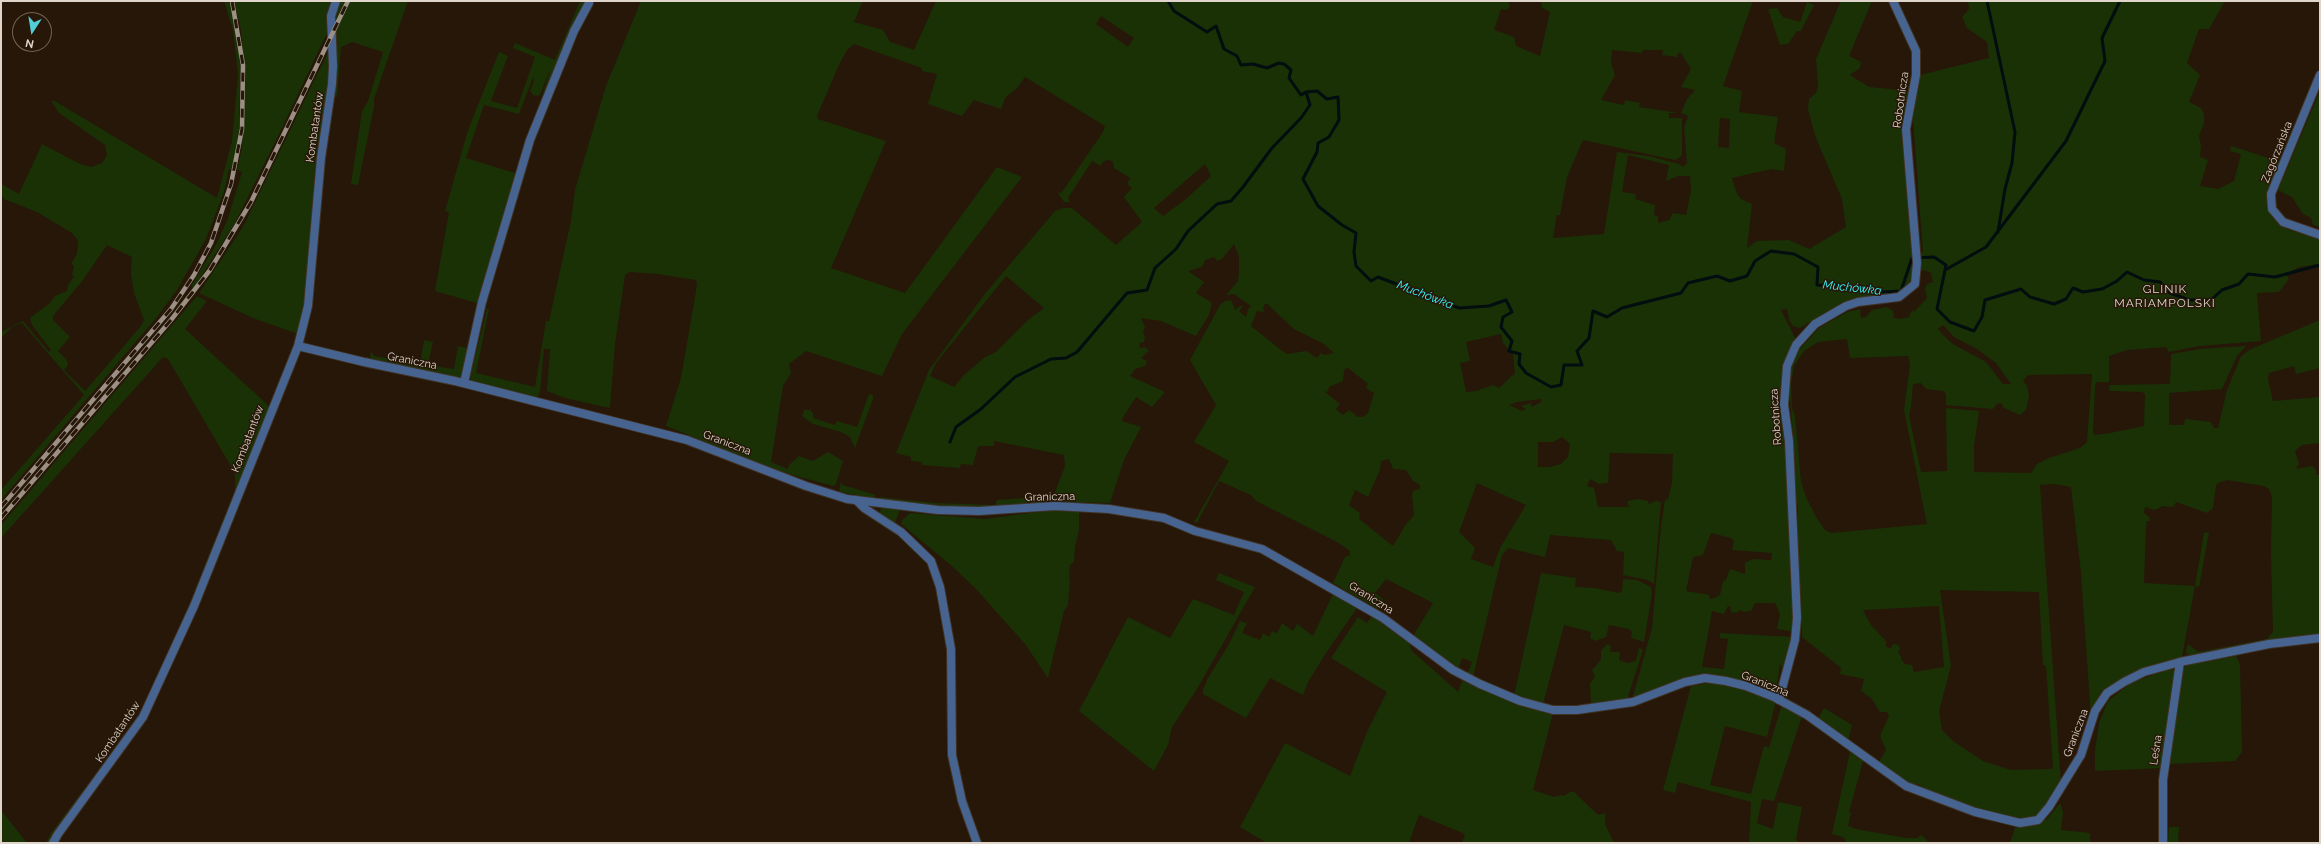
<!DOCTYPE html>
<html>
<head>
<meta charset="utf-8">
<style>
	body { margin:0 }
	#map { position:relative; width:2321px; height:844px; overflow:hidden; background:#261708; font-family:Raleway,sans-serif }
	canvas { display:block }
	.frame { position:absolute; inset:0; border:2px solid #dfd5cb; pointer-events:none }
	.north { position:absolute; left:12px; top:12px; width:40px; height:40px; box-sizing:border-box; background:#261708; border:1px solid #706356; border-radius:50%; rotate:192deg; font-size:11px; font-weight:700; line-height:16px; text-align:center; color:#dfd5cb }
	.north::after { content:''; display:block; margin:auto; width:14px; height:18px; background:#52ccd6; clip-path:polygon(50% 0,100% 100%,50% 72%,0 100%) }
</style>
</head>
<body>
<div id="map">
<canvas width="2321" height="844"></canvas>
<div class="frame"></div>
<div class="north">N</div>
</div>
<script>
const ctx = document.querySelector('canvas').getContext('2d');
ctx.lineJoin = 'round';
function fillPath(path, color) { ctx.fillStyle = color; ctx.fill(path, 'evenodd'); }
const poly = rows => new Path2D(rows.map(r => 'M' + r).join(''));
function strokePath(path, color, width, dash) { ctx.strokeStyle = color; ctx.lineWidth = width; ctx.lineCap = dash ? 'butt' : 'round'; ctx.setLineDash(dash || []); ctx.stroke(path); }
function drawText(font, color, halo, rows, align = 'center') {
  ctx.font = font + ' Raleway,sans-serif'; ctx.lineWidth = 3; ctx.setLineDash([]); ctx.textBaseline = 'middle'; ctx.strokeStyle = halo; ctx.fillStyle = color; for (const [text, x, y, turn = 0] of rows) {
    ctx.save(); ctx.translate(x, y); ctx.rotate((+turn || 0) * Math.PI / 180); ctx.textAlign = isNaN(turn) ? turn : align; if (halo) ctx.strokeText(text, 0, 0); ctx.fillText(text, 0, 0); ctx.restore();
  }
}
fillPath(poly([
	[224,1,231,3,241,59,239,131,233,169,229,169,224,192,206,239,177,290,157,317,1,500,1,490,84,395,22,323,12,327,1,338,1,332,23,321,49,352,51,350,32,325,30,318,50,303,55,296,67,291,68,285,74,276,72,275,74,266,71,264,77,254,78,240,72,233,37,212,4,199,1,195,1,184,19,194,42,144,80,164,91,167,102,163,107,155,105,145,59,113,52,102,53,100,217,198,232,141,238,74,233,30],
	[107,245,132,257,131,273,134,293,144,320,141,326,85,391,64,370,68,365,67,360,58,351,70,337,53,320,53,316,83,280],
	[234,1,332,2,327,19,327,33,282,128,235,223,194,288,191,286,217,243,228,218,242,172,237,170,242,148,245,79,241,30],
	[340,1,346,1,335,24,337,11],
	[351,1,408,1,374,99,374,107,358,185,351,184,362,111,368,101,383,52,352,42,341,47,337,97,334,97,337,58,335,35,337,32,335,32],
	[580,1,588,1,535,120,551,67,540,95,537,96,533,95,530,90,533,84,534,75,519,114,484,105,466,158,518,174,480,304,435,291,449,212,445,211,468,130,499,52,508,56,491,101,517,108,535,57,513,48,515,43,555,60],
	[641,1,863,1,854,22,883,30,890,42,914,50,936,1,1508,1,1510,7,1507,10,1501,9,1494,30,1514,37,1516,46,1540,56,1550,12,1542,8,1541,1,1753,1,1723,86,1742,91,1739,112,1778,117,1774,143,1786,149,1784,171,1771,169,1732,178,1737,194,1741,199,1752,204,1747,248,1757,241,1789,240,1809,249,1846,227,1842,199,1816,138,1808,110,1809,99,1816,93,1818,86,1816,59,1841,1,1872,1,1849,56,1861,62,1860,68,1850,75,1869,87,1911,91,1906,129,1916,254,1923,252,1913,120,1920,75,1989,58,1987,42,1967,28,1962,17,1969,9,1968,1,2225,1,2209,29,2199,29,2187,63,2200,75,2189,102,2201,108,2204,114,2204,123,2199,136,2201,145,2200,157,2208,160,2200,186,2218,189,2234,181,2241,154,2230,151,2231,146,2281,162,2267,189,2267,206,2272,217,2278,224,2289,230,2320,239,2320,264,2299,267,2286,274,2289,279,2279,292,2257,293,2261,341,2199,346,2169,352,2166,347,2127,350,2109,356,2109,382,2097,382,2095,385,2093,433,2095,435,2110,433,2144,426,2145,394,2142,392,2110,391,2109,385,2170,384,2171,354,2200,349,2246,346,2237,356,2222,389,2169,393,2169,425,2184,425,2185,419,2211,422,2214,428,2218,428,2227,390,2241,356,2251,349,2320,320,2320,368,2296,374,2294,366,2269,373,2268,379,2273,401,2320,397,2320,443,2302,445,2295,451,2299,464,2296,469,2312,466,2317,471,2316,475,2320,475,2320,636,2192,656,2187,654,2186,651,2188,644,2198,652,2267,639,2273,632,2271,554,2272,497,2269,489,2264,486,2228,480,2220,482,2216,485,2213,508,2207,513,2176,502,2174,506,2170,507,2163,506,2155,510,2145,507,2144,513,2149,517,2150,521,2147,521,2146,528,2144,583,2195,586,2204,533,2209,532,2199,587,2195,586,2182,657,2143,669,2117,682,2091,718,2081,573,2071,487,2054,484,2040,485,2061,784,2041,813,2025,819,1962,805,1923,790,1923,787,1917,784,1912,785,1880,765,1879,762,1886,750,1880,736,1889,716,1887,712,1880,712,1872,699,1861,691,1864,679,1840,674,1841,668,1802,637,1802,612,1798,556,1798,506,1795,501,1795,461,1789,385,1792,366,1799,350,1819,328,1847,312,1860,309,1861,318,1866,317,1872,310,1887,307,1893,311,1894,318,1901,319,1909,317,1912,310,1914,312,1927,298,1925,289,1927,284,1933,282,1931,273,1924,270,1914,270,1910,284,1898,293,1852,302,1845,301,1800,328,1793,326,1789,320,1787,309,1781,310,1795,338,1786,365,1786,434,1795,632,1777,629,1780,614,1775,603,1755,603,1751,611,1744,612,1741,610,1736,613,1731,612,1730,606,1728,606,1724,614,1712,611,1702,667,1724,669,1728,639,1720,638,1720,633,1794,637,1787,668,1782,668,1780,664,1776,691,1757,685,1708,676,1636,698,1633,696,1652,628,1661,526,1665,500,1668,499,1672,483,1673,454,1610,453,1608,483,1599,484,1590,479,1587,486,1594,488,1598,507,1630,507,1627,504,1628,501,1638,499,1648,501,1649,504,1656,501,1661,502,1654,584,1648,580,1623,575,1624,552,1617,551,1611,540,1550,535,1545,557,1508,548,1502,555,1473,677,1467,675,1472,662,1462,658,1458,670,1415,636,1415,633,1433,603,1386,579,1375,593,1383,599,1383,602,1379,601,1378,602,1380,610,1333,583,1345,557,1350,555,1350,551,1337,542,1256,501,1251,495,1219,481,1197,523,1194,522,1229,461,1194,442,1216,405,1190,360,1220,305,1225,301,1231,300,1235,310,1240,306,1243,306,1239,311,1246,317,1248,309,1251,306,1234,294,1226,295,1238,281,1239,271,1239,256,1234,244,1222,259,1217,261,1214,257,1205,260,1202,267,1188,271,1204,282,1196,293,1212,303,1209,315,1196,336,1161,321,1141,318,1145,327,1143,332,1145,338,1144,342,1140,343,1139,348,1145,347,1149,351,1141,358,1147,361,1145,366,1135,369,1130,376,1165,392,1152,407,1136,397,1122,419,1122,421,1141,427,1124,460,1110,503,1057,502,1031,505,1031,498,1054,495,1065,466,1064,455,994,441,994,446,978,446,973,465,961,464,960,468,922,465,922,462,911,461,911,457,896,453,929,370,984,295,1055,211,1064,208,1072,208,1116,245,1142,222,1124,197,1132,188,1127,184,1130,178,1114,168,1113,162,1110,160,1104,161,1100,166,1092,161,1068,198,1070,202,1064,202,1058,193,1062,192,1103,132,1105,126,1025,77,1017,88,1005,98,1001,109,974,100,962,116,928,104,937,74,922,71,922,68,854,44,847,50,838,67,817,116,818,119,886,141,831,268,905,293,997,167,1022,177,902,334,882,376,806,351,789,364,791,373,783,386,771,462,788,469,789,465,799,456,813,461,828,452,843,461,836,484,833,486,782,472,666,426,681,378,697,285,696,280,658,274,630,272,625,275,615,344,610,408,565,398,547,391,550,349,544,349,540,392,537,398,472,382,470,377,487,309,489,309,476,373,535,387,546,321,549,321,571,221,575,190,606,86],
	[1101,16,1134,38,1128,47,1096,24],
	[1612,50,1642,53,1643,50,1663,50,1662,55,1677,57,1678,53,1681,53,1691,69,1681,87,1695,90,1687,99,1681,113,1688,116,1684,128,1687,163,1683,167,1679,164,1648,156,1617,152,1604,234,1553,238,1556,219,1557,215,1560,215,1567,177,1583,140,1675,160,1682,156,1682,118,1669,118,1669,113,1679,113,1639,107,1640,103,1625,100,1624,105,1601,100,1615,75,1611,63],
	[1720,118,1730,119,1729,148,1718,147],
	[1628,155,1669,165,1666,181,1678,176,1690,176,1691,191,1686,215,1673,213,1669,220,1658,223,1658,216,1654,215,1655,205,1635,199,1636,194,1622,192],
	[1205,164,1211,176,1186,199,1163,216,1154,208],
	[1006,276,1044,308,1028,320,996,352,985,357,964,375,954,387,930,376,936,363],
	[1266,303,1294,329,1324,344,1334,353,1324,355,1321,353,1317,358,1306,351,1287,354,1281,350,1251,326,1257,311,1264,312,1263,307],
	[1943,325,1954,337,1977,349,1996,363,2011,384,2003,384,1986,362,1953,344,1945,337,1938,329],
	[1501,334,1503,343,1513,354,1515,373,1499,388,1493,385,1476,391,1466,392,1460,363,1470,361,1466,342],
	[1847,339,1850,358,1908,356,1910,365,1904,410,1927,524,1831,533,1825,530,1816,517,1806,497,1801,482,1795,416,1792,408,1791,384,1794,366,1804,351,1818,342],
	[1347,367,1368,384,1366,388,1374,393,1368,413,1363,417,1358,417,1349,410,1343,415,1336,409,1340,404,1325,392,1328,391,1329,387,1343,381,1344,371],
	[2092,374,2087,442,2080,448,2049,458,2037,464,2031,473,1974,472,1974,446,1979,411,1946,408,1947,471,1921,472,1909,416,1911,407,1913,384,1921,383,1926,389,1944,391,1946,395,1946,405,1993,409,1998,403,2002,404,2004,408,2020,415,2026,410,2029,396,2027,386,2023,381,2028,375],
	[1541,399,1541,402,1532,407,1531,403,1521,406,1526,409,1522,411,1509,405,1517,402],
	[1562,437,1570,444,1568,457,1561,464,1550,467,1538,467,1538,442,1553,442],
	[1389,459,1393,469,1406,470,1413,481,1420,485,1420,489,1414,490,1412,495,1414,515,1406,524,1393,546,1359,519,1360,513,1349,505,1355,490,1368,497,1380,470,1381,461],
	[1477,483,1526,505,1500,548,1493,567,1471,559,1475,548,1459,532],
	[1711,533,1731,538,1734,541,1732,550,1772,553,1771,560,1753,559,1745,563,1745,574,1730,569,1726,580,1723,581,1720,595,1712,599,1710,599,1709,595,1686,591,1693,557,1703,555],
	[1940,590,2039,592,2043,665,2046,666,2053,768,2051,769,2011,770,1983,761,1953,741,1942,730,1939,711,1951,666],
	[1939,606,1944,667,1914,672,1912,665,1905,664,1901,659,1901,656,1898,653,1900,648,1898,645,1893,644,1890,649,1886,646,1886,641,1871,625,1863,610],
	[1807,2,1814,5,1801,31,1797,31,1788,44,1780,45,1768,9,1777,8,1783,17,1800,22],
	[329,50,327,87,315,166,311,235,304,309,298,334,253,318,199,293,243,227],
	[2320,91,2320,227,2313,225,2311,218,2303,214,2292,197,2278,190],
	[197,296,207,301,185,329,270,407,198,589,196,587,235,491,235,473,168,359,163,357,1,538,1,525],
	[424,340,433,342,428,364,441,367,454,369,458,346,471,349,465,377,460,379,383,363,371,359,370,356,371,351,374,356,420,364],
	[869,394,873,395,873,399,855,448,850,437,841,432,813,424,802,416,804,410,810,410,813,413,813,418,835,425,837,421,857,427],
	[841,481,843,485,876,495,874,498,839,492],
	[880,497,935,503,995,505,997,500,1027,498,1027,504,1026,507,953,509,880,499],
	[886,507,900,509,895,523,880,513,881,508],
	[1053,510,1077,510,1079,512,1079,530,1075,547,1074,562,1070,565,1069,577,1070,580,1068,605,1064,611,1048,678,1025,644,976,589,953,567,901,524,902,520,910,513,985,519],
	[1219,573,1255,587,1197,689,1172,727,1168,745,1154,771,1079,711,1128,617,1170,638,1193,599,1234,615,1244,592,1216,580],
	[1541,573,1576,578,1575,587,1595,588,1618,593,1622,591,1623,579,1637,580,1651,587,1652,593,1644,642,1631,638,1632,632,1629,629,1609,625,1606,637,1596,641,1590,638,1591,632,1564,625,1543,704,1514,696],
	[1333,594,1357,608,1326,653,1308,682,1303,695,1270,678,1246,718,1203,694,1203,690,1208,678,1229,644,1240,621,1247,623,1242,633,1260,640,1263,633,1269,637,1272,631,1277,633,1282,623,1293,631,1297,624,1313,636],
	[1374,613,1410,641,1411,650,1458,692,1462,681,1511,702,1553,713,1533,790,1554,797,1561,795,1564,796,1570,792,1574,792,1598,815,1605,813,1605,824,1614,843,1462,843,1465,834,1419,815,1409,843,1267,843,1240,827,1285,743,1350,776,1367,732,1387,692,1331,658,1358,617,1367,623],
	[1607,644,1611,646,1610,652,1620,652,1619,660,1627,663,1636,661,1639,648,1643,650,1627,700,1587,705,1591,702,1590,683,1595,677,1592,670,1601,660,1601,651],
	[2236,656,2240,664,2242,752,2235,761,2169,764,2184,668,2189,664],
	[2169,669,2174,670,2175,674,2163,768,2095,771,2095,751,2099,723,2108,701,2131,683],
	[1708,683,1742,687,1776,701,1767,737,1725,726,1710,785,1751,794,1764,746,1769,748,1781,707,1785,706,1802,716,1774,801,1762,799,1757,823,1773,829,1778,802,1802,807,1796,840,1800,843,1749,843,1751,802,1678,782,1675,793,1663,790,1691,686],
	[148,699,136,722,51,843,46,843,51,833,134,723],
	[1824,708,1852,725,1848,741,1818,719],
	[1850,752,1863,761,1849,812,1851,813,1848,826,1856,829,1906,838,1917,838,1921,835,1927,840,1926,843,1847,843,1843,837,1832,834],
	[2060,803,2063,812,2061,830,2090,833,2090,843,2010,843,2016,825,2039,823,2047,819],
	[1,810,27,843,1,843],
	[2169,827,2179,827,2178,843,2168,843]
]), '#1a3106');
strokePath(poly([
	[1168,1,1174,11,1207,32,1216,26,1224,49,1237,56,1241,65,1253,64,1267,68,1279,63,1284,64,1291,70,1289,78,1301,95,1306,92,1317,91,1327,99,1338,97,1339,120,1329,137,1318,143,1317,152,1303,179,1318,206,1342,225,1356,233,1354,252,1356,266,1371,281,1378,277,1459,308,1489,306,1506,300,1512,312,1503,317,1501,327,1512,341,1509,351,1520,354,1519,364,1526,373,1551,387,1561,385,1564,365,1582,365,1577,351,1589,338,1593,311,1607,317,1622,308,1681,293,1688,283,1717,276,1730,281,1747,276,1755,261,1771,251,1794,254,1818,267,1817,285,1858,287,1884,292,1901,291,1912,258,1934,257,1946,265,1937,309,1950,322,1974,331,1982,317,1985,300,2021,289,2030,297,2054,304,2066,299,2073,288,2083,292,2102,289,2117,281,2127,272,2144,280,2160,282,2170,293,2189,300,2211,300,2222,290,2239,284,2248,274,2275,277,2320,265],
	[1987,1,2015,132,2012,163,2005,189,1998,232],
	[1945,270,1986,247,2066,141,2105,61,2102,38,2120,1],
	[950,442,956,427,981,409,1015,377,1051,359,1066,358,1077,352,1127,293,1147,290,1155,268,1176,249,1188,231,1217,204,1231,201,1243,187,1272,148,1301,118,1310,105,1306,92]
]), '#010d0e', 3);
const street = poly([
	[2320,75,2271,194,2272,209,2283,222,2320,235],
	[298,346,364,362,455,381,687,440,806,486,847,499,938,510,979,511,1055,506,1109,509,1164,518,1195,531,1262,549,1383,618,1453,670,1480,684,1520,701,1553,710,1577,710,1633,702,1685,682,1705,678,1726,681,1746,686,1774,697,1807,715,1906,786,1975,812,2020,823,2038,820,2049,807,2081,755,2095,711,2107,693,2124,682,2144,672,2180,662,2269,644,2320,638],
	[464,383,482,302,530,140,574,31,589,3],
	[856,500,864,508,901,532,931,561,940,587,951,649,952,755,962,801,977,843],
	[1779,700,1795,640,1797,618,1789,441,1784,405,1787,366,1796,345,1815,324,1846,306,1858,302,1899,297,1915,284,1917,263,1906,129,1916,75,1916,51,1893,1],
	[53,843,58,834,143,717,194,606,298,346,308,306,321,158,332,84,333,66,331,16,336,1],
	[2163,843,2163,780,2180,662]
]);
strokePath(street, '#403223', 10);
strokePath(street, '#476490', 8);
const rail = poly([
	[1,507,171,309,194,275,211,243,231,184,242,129,243,65,232,1],
	[1,518,171,320,210,270,251,202,348,1]
]);
strokePath(rail, '#9c9085', 4.5);
strokePath(rail, '#261708', 3, [9]);
drawText('11px', '#dfd5cb', '#261708', [
	["Robotnicza",1901,100,-82],
	["Kombatantów",315,127,-82],
	["Zagórzańska",2277,152,-68],
	["Graniczna",412,361,11],
	["Robotnicza",1776,417,-94],
	["Kombatantów",248,439,-69],
	["Graniczna",727,443,21],
	["Graniczna",1050,497,-1],
	["Graniczna",1371,598,32],
	["Graniczna",1765,684,22],
	["Kombatantów",118,732,-56],
	["Graniczna",2076,733,-69],
	["Leśna",2156,750,-81]
]);
drawText('italic 12px', '#31f7fc', '#261708', [
	["Muchówka",1852,288,6],
	["Muchówka",1425,295,21]
]);
ctx.letterSpacing = '1px';
drawText('12px', '#dfd5cb', '#261708', [
	["GLINIK",2165,289],
	["MARIAMPOLSKI",2165,303]
]);
ctx.letterSpacing = '0px';
</script>
</body>
</html>
